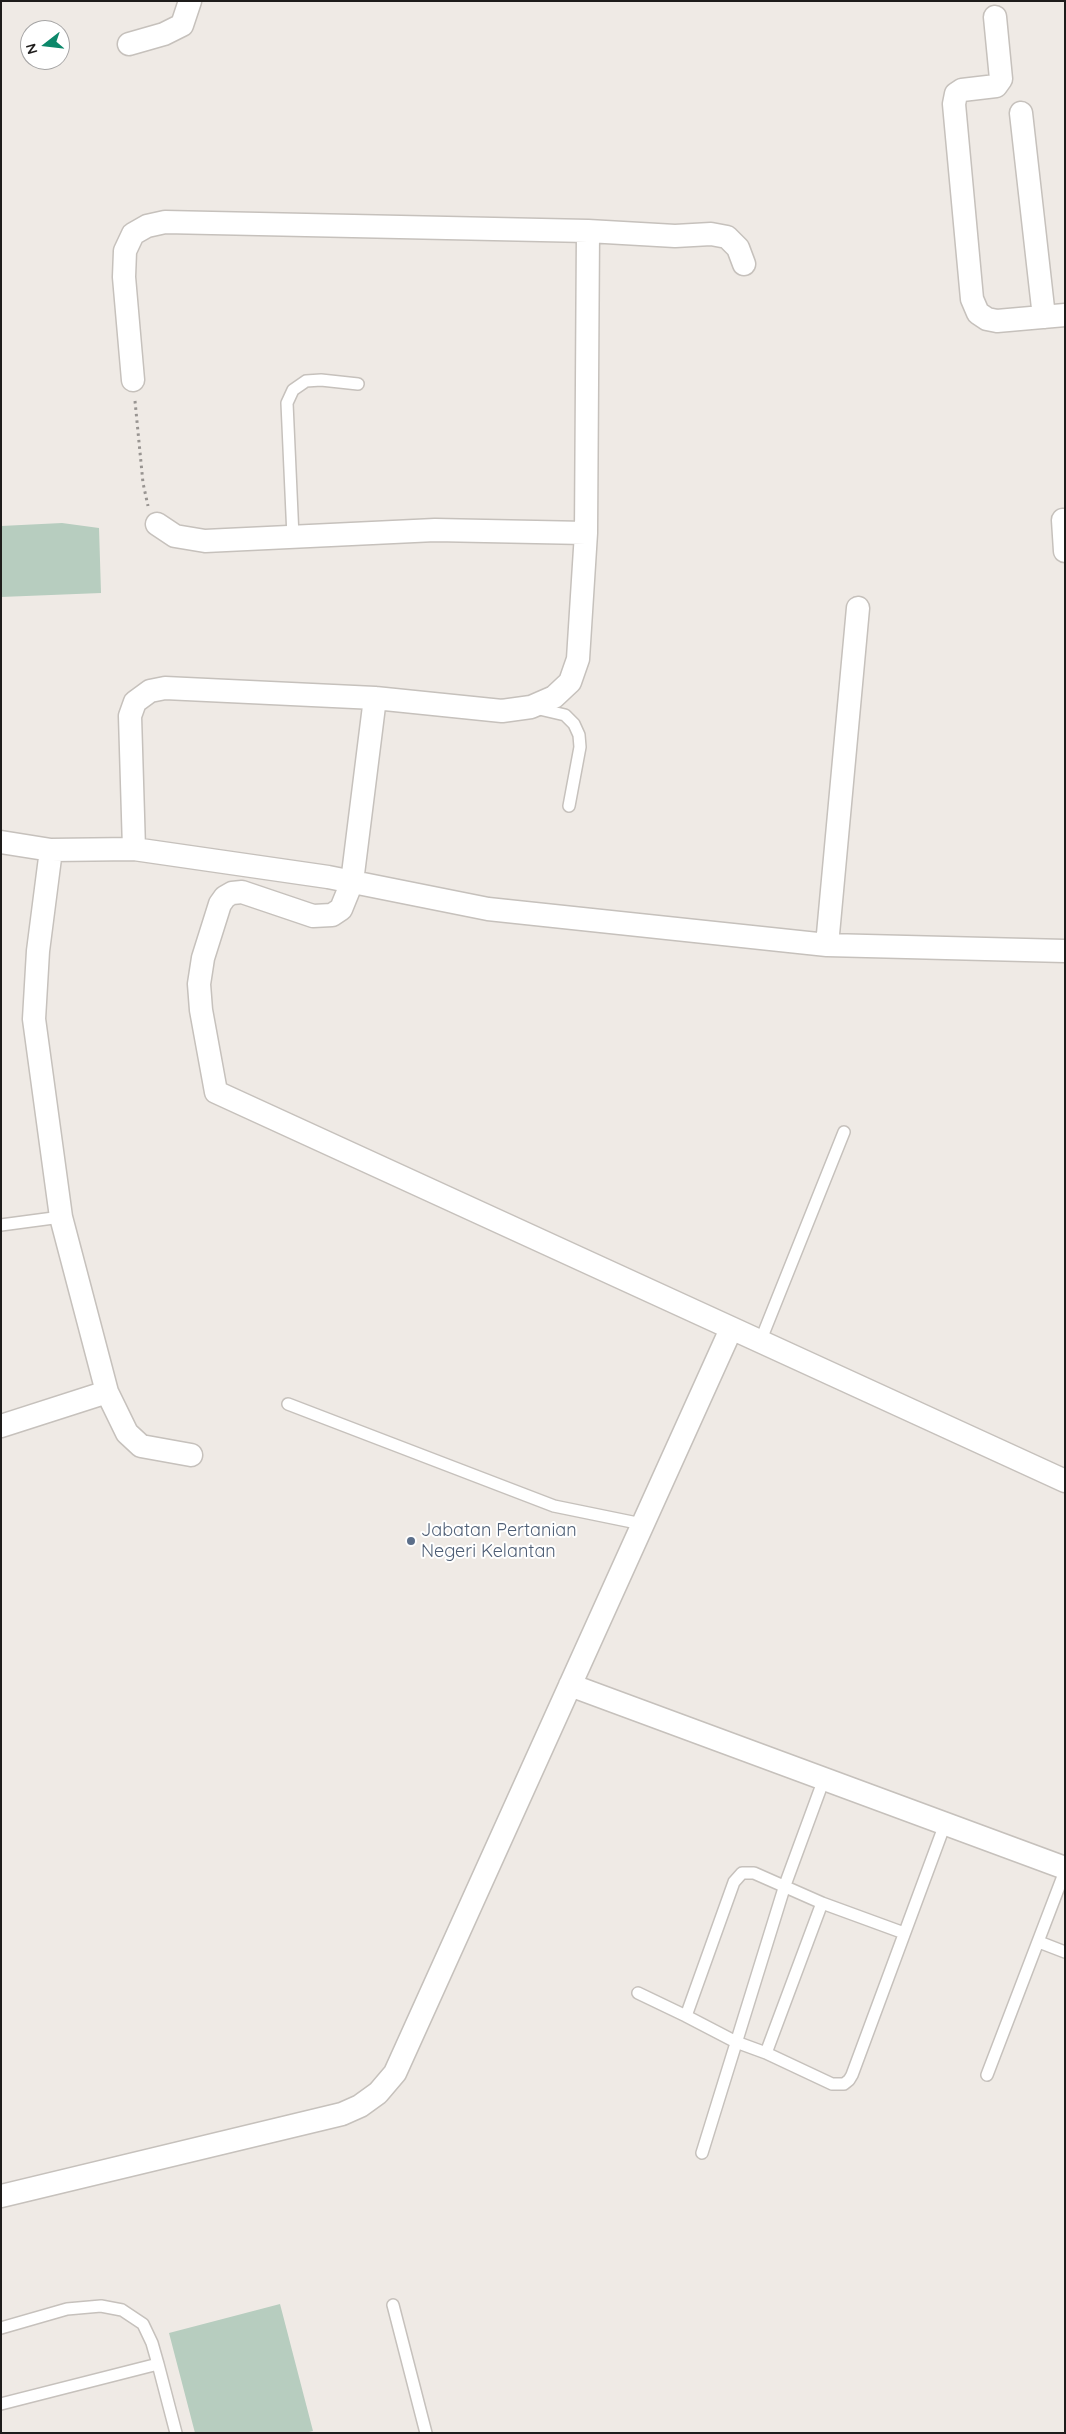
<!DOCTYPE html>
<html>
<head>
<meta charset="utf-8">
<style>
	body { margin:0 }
	#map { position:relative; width:1066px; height:2434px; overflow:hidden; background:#efeae5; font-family:Quicksand,sans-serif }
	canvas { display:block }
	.frame { position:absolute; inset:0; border:2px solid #1e1c1b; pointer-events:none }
	.north { position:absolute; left:20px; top:20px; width:50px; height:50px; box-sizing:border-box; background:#fff; border:1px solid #a5a4a4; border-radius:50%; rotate:254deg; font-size:14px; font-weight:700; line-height:20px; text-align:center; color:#1e1c1b }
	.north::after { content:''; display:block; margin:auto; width:18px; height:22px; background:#0c886a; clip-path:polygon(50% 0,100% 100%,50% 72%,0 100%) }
</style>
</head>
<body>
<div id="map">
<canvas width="1066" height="2434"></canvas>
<div class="frame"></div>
<div class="north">N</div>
</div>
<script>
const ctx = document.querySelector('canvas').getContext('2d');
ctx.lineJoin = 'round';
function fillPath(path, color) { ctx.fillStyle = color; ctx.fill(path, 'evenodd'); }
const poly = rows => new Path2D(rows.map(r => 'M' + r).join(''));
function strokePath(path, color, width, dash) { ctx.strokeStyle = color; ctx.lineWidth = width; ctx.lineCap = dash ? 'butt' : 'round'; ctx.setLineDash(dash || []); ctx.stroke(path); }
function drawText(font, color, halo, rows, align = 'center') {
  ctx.font = font + ' Quicksand,sans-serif'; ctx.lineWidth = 4; ctx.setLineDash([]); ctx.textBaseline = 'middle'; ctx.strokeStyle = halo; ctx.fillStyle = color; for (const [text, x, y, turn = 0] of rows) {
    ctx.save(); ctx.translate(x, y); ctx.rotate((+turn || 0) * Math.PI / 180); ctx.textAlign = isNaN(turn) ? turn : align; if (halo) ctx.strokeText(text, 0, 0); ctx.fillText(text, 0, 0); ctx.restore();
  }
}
fillPath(poly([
	[62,523,99,528,101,593,1,597,1,526],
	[280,2304,313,2431,305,2433,195,2433,169,2333]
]), '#b7cdbf');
const service = poly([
	[293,537,287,403,293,390,306,381,321,380,358,384],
	[535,708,565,715,574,724,579,735,580,747,569,806],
	[1,1225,61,1217],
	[760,1342,844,1132],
	[288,1404,554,1506,642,1524],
	[904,1933,822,1903,766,2053,832,2084,844,2084,849,2080,852,2075,945,1824],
	[1039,1942,1065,1952],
	[638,1993,686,2016],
	[766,2053,736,2042,686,2016,734,1882,742,1873,754,1873,822,1903],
	[987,2075,1065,1871],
	[702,2153,785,1885,824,1779],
	[393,2305,426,2433],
	[1,2328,67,2309,101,2306,122,2310,143,2324,152,2343,158,2364],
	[1,2404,158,2364,176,2433]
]);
const minor = poly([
	[995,17,1001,79,996,86,962,90,956,94,954,104,972,299,978,313,987,319,997,321,1065,315],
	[129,44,164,34,182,25,190,1],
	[1021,113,1044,317],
	[133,380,124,277,125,251,133,234,147,226,165,222,588,231],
	[1063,520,1065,551],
	[157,524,175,536,205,541,435,530,586,533],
	[375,698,352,882,341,909,332,915,313,916,242,892,232,893,225,897,220,904,203,958,199,984,201,1010,216,1092,1065,1481],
	[1,842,51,850,134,849,328,877,488,909,827,945,1065,951],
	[134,849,130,716,135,702,150,691,165,688,375,698,502,711,531,707,554,697,570,682,578,659,586,533,588,231,675,236,711,234,727,237,738,248,744,264],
	[51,850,38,951,34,1019,61,1217,107,1392,127,1433,141,1446,191,1455],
	[827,945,858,608],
	[1,1426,107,1392],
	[570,1685,1065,1868],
	[1,2196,342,2114,360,2106,378,2093,395,2073,731,1329]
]);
strokePath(service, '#c6c1bc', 14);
strokePath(minor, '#c6c1bc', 25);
strokePath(poly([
	[135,401,143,483,148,506]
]), '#989491', 3, [2.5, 4]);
strokePath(service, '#fff', 11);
strokePath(minor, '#fff', 22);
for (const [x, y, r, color] of [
	[411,1541,5,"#5c6f8a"]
]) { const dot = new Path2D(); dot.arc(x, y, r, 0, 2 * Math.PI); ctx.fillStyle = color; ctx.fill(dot); strokePath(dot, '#fff', 2); }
drawText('18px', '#4e5e75', '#fff', [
	["Jabatan Pertanian",421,1531],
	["Negeri Kelantan",421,1552]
], 'left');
</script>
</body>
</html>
